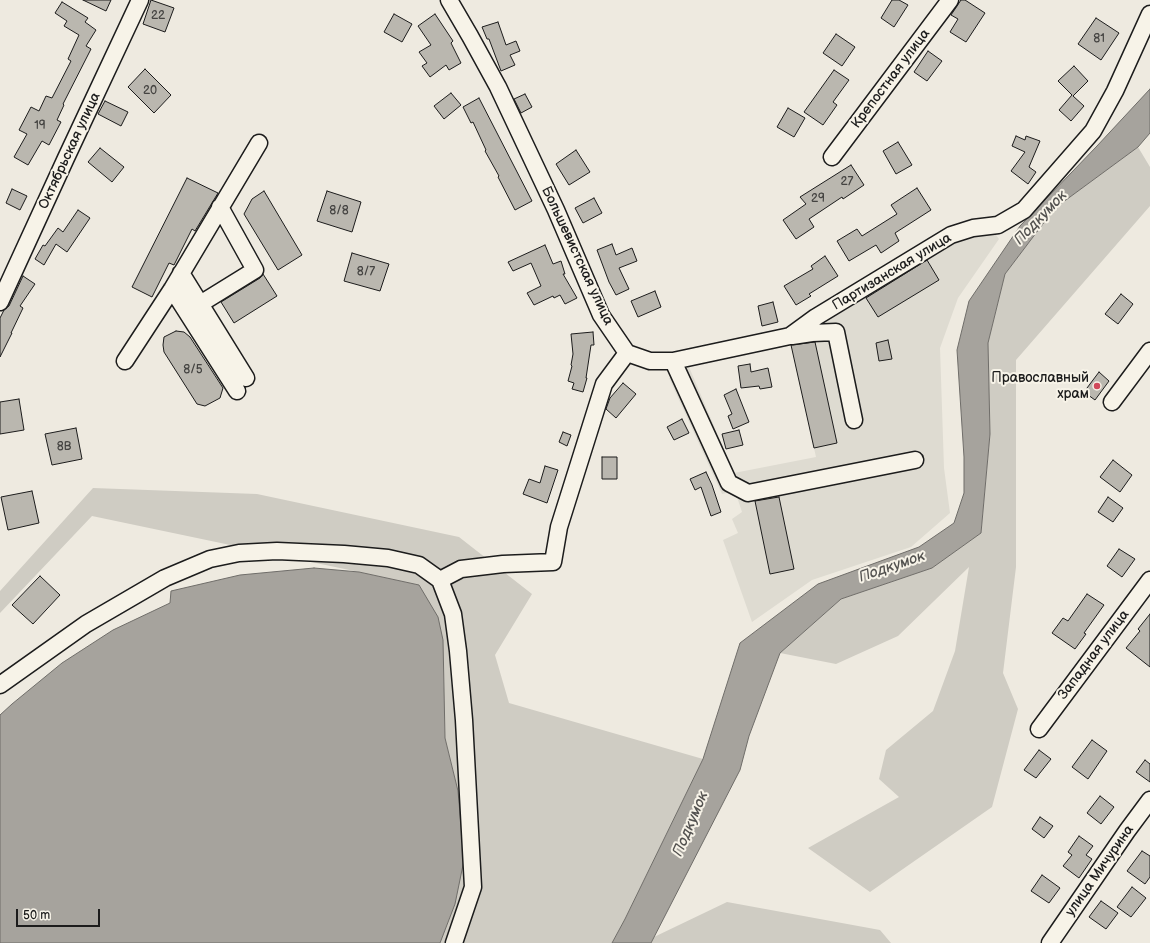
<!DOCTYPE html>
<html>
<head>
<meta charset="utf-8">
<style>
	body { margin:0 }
	#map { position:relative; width:1150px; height:943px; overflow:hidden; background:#eeeae0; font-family:"Balsamiq Sans",sans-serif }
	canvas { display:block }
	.scale { position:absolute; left:16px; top:909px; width:84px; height:18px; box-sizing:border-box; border:2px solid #1c1c1c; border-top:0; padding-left:5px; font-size:12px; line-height:14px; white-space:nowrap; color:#1c1c1c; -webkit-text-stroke:3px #f7f3e8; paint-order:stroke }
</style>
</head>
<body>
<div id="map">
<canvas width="1150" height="943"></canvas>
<div class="scale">50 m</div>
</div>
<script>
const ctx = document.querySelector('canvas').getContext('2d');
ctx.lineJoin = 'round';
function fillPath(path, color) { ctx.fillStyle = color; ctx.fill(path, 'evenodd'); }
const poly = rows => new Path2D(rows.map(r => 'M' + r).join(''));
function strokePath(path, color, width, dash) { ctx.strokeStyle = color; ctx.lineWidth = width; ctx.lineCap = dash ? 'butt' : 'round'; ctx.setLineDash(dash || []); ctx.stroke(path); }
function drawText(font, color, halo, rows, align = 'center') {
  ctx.font = font + ' "Balsamiq Sans",sans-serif'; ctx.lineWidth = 4; ctx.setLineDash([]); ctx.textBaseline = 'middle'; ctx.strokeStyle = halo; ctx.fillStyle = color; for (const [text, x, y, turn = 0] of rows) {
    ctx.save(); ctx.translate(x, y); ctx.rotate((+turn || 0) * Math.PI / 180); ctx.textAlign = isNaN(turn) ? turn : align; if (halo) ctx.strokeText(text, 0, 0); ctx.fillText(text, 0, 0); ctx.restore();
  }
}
fillPath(poly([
	[993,231,999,239,958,298,940,348,944,468,950,513,911,547,812,580,752,622,723,540,738,533,732,519,742,512,735,491,722,494,669,378,689,367,734,473,816,457,791,344,809,317,940,241]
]), '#dedbd1');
fillPath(poly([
	[1138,147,1150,167,1150,206,1016,360,1016,567,1003,673,1018,709,992,807,870,892,808,848,899,797,879,779,886,750,933,711,955,651,969,567,898,636,836,664,780,653,841,599,932,568,981,533,990,434,988,343,1005,274,1055,208],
	[93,488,257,494,459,537,532,594,495,655,509,703,703,759,625,919,612,943,440,943,455,904,458,791,445,738,443,640,419,585,359,572,92,516,0,613,0,591],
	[727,902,880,930,891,943,651,943,654,937]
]), '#cfccc3');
const water = poly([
	[1150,89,1150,133,1138,147,1055,208,1005,274,988,343,990,434,981,533,932,568,841,599,780,653,749,736,740,770,651,943,612,943,625,919,703,759,740,643,818,584,919,547,954,523,964,493,964,457,957,350,969,301,1020,226,1097,146,1150,89],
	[314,568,359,572,419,585,438,617,443,640,445,738,458,791,464,860,455,904,440,943,0,943,0,715,12,704,62,663,113,630,170,603,171,591,240,575,314,568]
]);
fillPath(water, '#a6a39d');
strokePath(water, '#6f6d69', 1);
const building = poly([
	[83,0,111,0,106,11,83,0],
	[151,0,174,8,165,32,143,24,151,0],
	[892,0,899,0,908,5,894,27,881,18,892,0],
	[961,0,965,0,985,13,966,42,950,32,958,19,951,15,961,0],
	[62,2,88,18,85,22,96,30,86,46,91,49,63,104,64,105,57,120,61,122,49,145,42,141,28,165,14,157,27,134,19,130,31,107,39,111,46,96,52,98,71,61,68,59,79,35,64,26,67,21,55,13,62,2],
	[394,14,412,24,402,42,384,32,394,14],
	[435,14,453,41,451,43,461,63,449,70,446,65,430,77,422,66,427,63,419,52,431,45,418,26,435,14],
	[1096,18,1119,33,1101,60,1078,44,1096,18],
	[498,22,506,45,516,41,520,51,510,55,515,65,501,71,489,39,487,39,482,27,498,22],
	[836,34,855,47,842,66,823,53,836,34],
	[928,51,942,61,927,81,914,72,928,51],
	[1074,66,1088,81,1073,96,1084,106,1071,121,1059,110,1072,95,1058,81,1074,66],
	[145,69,171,95,154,113,128,87,145,69],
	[834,70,849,80,833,102,837,105,823,125,804,112,834,70],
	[451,93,461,105,444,119,434,106,451,93],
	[525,94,532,107,521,113,514,99,525,94],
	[479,98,532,201,515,210,498,177,499,176,485,151,486,150,473,122,471,123,463,107,479,98],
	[105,101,128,112,121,126,98,114,105,101],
	[788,108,805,118,794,137,777,127,788,108],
	[1016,136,1025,140,1026,136,1040,141,1029,167,1036,172,1028,184,1011,171,1025,152,1012,146,1016,136],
	[898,142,912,165,896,174,883,151,898,142],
	[100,148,124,167,112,182,88,162,100,148],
	[576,150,590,172,569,185,556,164,576,150],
	[851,165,864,185,843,199,842,197,809,219,814,227,796,239,783,220,806,204,800,197,851,165],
	[187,178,218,193,195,231,192,229,174,265,169,263,152,297,132,287,187,178],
	[917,188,931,210,895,233,899,241,881,253,876,245,849,261,837,241,857,229,862,236,897,214,891,205,917,188],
	[12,189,27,196,20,210,6,203,12,189],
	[264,191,302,255,278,270,244,214,252,199,264,191],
	[327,191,361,202,352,232,317,221,327,191],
	[594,198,602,213,583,223,575,208,594,198],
	[78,210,90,218,67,252,56,244,44,265,35,259,43,245,45,246,58,228,63,232,78,210],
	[612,244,616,255,632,248,637,261,619,268,629,289,616,295,609,282,597,250,612,244],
	[545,245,553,264,561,261,565,274,563,274,577,298,565,304,560,295,554,298,553,296,534,305,527,293,541,286,531,263,513,271,508,262,545,245],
	[352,253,389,264,380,291,344,281,352,253],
	[825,256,838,276,809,294,811,296,796,305,784,286,813,269,811,266,825,256],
	[927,260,939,280,878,317,866,298,927,260],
	[263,274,277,296,234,323,221,302,260,278,263,274],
	[23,276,35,284,20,306,23,308,11,333,12,333,0,357,0,318,4,310,9,306,23,276],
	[655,291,661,307,638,317,631,301,655,291],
	[1121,294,1133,304,1118,324,1105,314,1121,294],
	[773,302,778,322,762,326,758,306,773,302],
	[176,331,184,332,190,337,223,388,220,398,205,406,197,404,164,352,163,345,164,337,176,331],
	[593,332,594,345,591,345,586,378,587,378,583,392,572,389,574,383,568,381,572,366,571,365,573,354,571,334,593,332],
	[888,340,892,359,879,361,876,343,888,340],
	[815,342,837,443,814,448,791,345,815,342],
	[750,364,751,372,768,368,772,387,760,389,759,386,741,388,738,366,750,364],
	[1099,372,1109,381,1095,400,1084,392,1099,372],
	[623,383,636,394,616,418,606,409,610,398,623,383],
	[736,389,749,422,733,429,728,416,732,414,724,395,736,389],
	[19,399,24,430,0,434,0,402,19,399],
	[682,419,689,433,674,440,667,427,682,419],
	[76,428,82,459,52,465,45,434,76,428],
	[739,430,743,445,726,449,722,434,739,430],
	[563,432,571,435,567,446,559,442,563,432],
	[602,457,617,457,617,479,602,479,602,457],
	[1113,460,1132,475,1120,492,1100,477,1113,460],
	[545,466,558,470,547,503,523,494,529,479,540,483,545,466],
	[706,472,712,485,721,512,711,516,701,487,695,490,690,479,706,472],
	[32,491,39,523,8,530,1,497,32,491],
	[779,497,794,569,770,574,755,501,779,497],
	[1108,497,1123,508,1113,522,1098,512,1108,497],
	[1119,549,1135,559,1122,577,1107,566,1119,549],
	[40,576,60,595,33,624,12,605,40,576],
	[1087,594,1104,605,1084,633,1086,634,1075,649,1052,633,1063,618,1068,621,1087,594],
	[1150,614,1150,667,1126,648,1140,631,1138,629,1150,614],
	[1092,740,1107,751,1088,779,1072,767,1092,740],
	[1039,750,1051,759,1036,778,1024,770,1039,750],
	[1145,760,1150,764,1150,782,1136,772,1145,760],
	[1100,796,1114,807,1101,824,1087,813,1100,796],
	[1040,817,1053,826,1044,838,1032,829,1040,817],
	[1079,836,1093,846,1086,855,1092,859,1079,878,1063,866,1072,855,1068,852,1079,836],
	[1142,851,1150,856,1150,877,1145,884,1127,871,1142,851],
	[1042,875,1060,888,1049,903,1031,891,1042,875],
	[1132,887,1146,898,1131,917,1117,907,1132,887],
	[1101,901,1118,913,1106,929,1089,917,1101,901]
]);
fillPath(building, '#bab7af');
strokePath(building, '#1c1c1c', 1);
const minor = poly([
	[449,0,470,36,498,87,556,210,601,315,627,353],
	[832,157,950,0],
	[181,273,246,378],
	[172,289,237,391],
	[0,302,66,158,140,0],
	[200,304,255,270,220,207],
	[792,336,812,333,836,332,854,420],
	[627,353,650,361,673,361,790,336,816,317,951,235,973,228,998,225,1024,210,1093,131,1115,91,1150,14],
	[125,361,172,289,259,143],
	[673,361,729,483,748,493,915,460],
	[1112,402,1150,351],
	[440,580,461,569,503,564,553,562,559,527,604,384,627,353],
	[0,685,86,624,165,578,210,559,239,553,277,551,344,554,388,558,419,565,440,580,453,614,458,651,464,720,473,887,454,943],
	[1039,729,1150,580],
	[1050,943,1127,831,1150,800]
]);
strokePath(minor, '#1c1c1c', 19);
strokePath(minor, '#f7f3e8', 16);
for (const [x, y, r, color] of [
	[1097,386,4,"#d1495b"]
]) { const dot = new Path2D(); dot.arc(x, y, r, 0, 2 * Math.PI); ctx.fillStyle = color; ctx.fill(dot); strokePath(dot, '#f7f3e8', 1.5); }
drawText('12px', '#444341', null, [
	["22",158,16],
	["81",1099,39],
	["20",150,91],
	["19",40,126],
	["27",847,182],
	["29",818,199],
	["8/8",339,211],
	["8/7",366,272],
	["8/5",193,370],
	["8В",64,447]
]);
drawText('14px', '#1c1c1c', '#f7f3e8', [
	["Крепостная улица",891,79,-53],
	["Октябрьская улица",70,151,-65],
	["Большевистская улица",577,256,65],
	["Партизанская улица",892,272,-31],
	["Западная улица",1094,655,-53],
	["улица Мичурина",1100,871,-55]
]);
drawText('14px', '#1c1c1c', '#f7f3e8', [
	["Православный",1089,378],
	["храм",1089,394]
], 'right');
drawText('italic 15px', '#535250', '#f7f3e8', [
	["Подкумок",1041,218,-46],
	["Подкумок",892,567,-19],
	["Подкумок",691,824,-67]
]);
</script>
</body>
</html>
